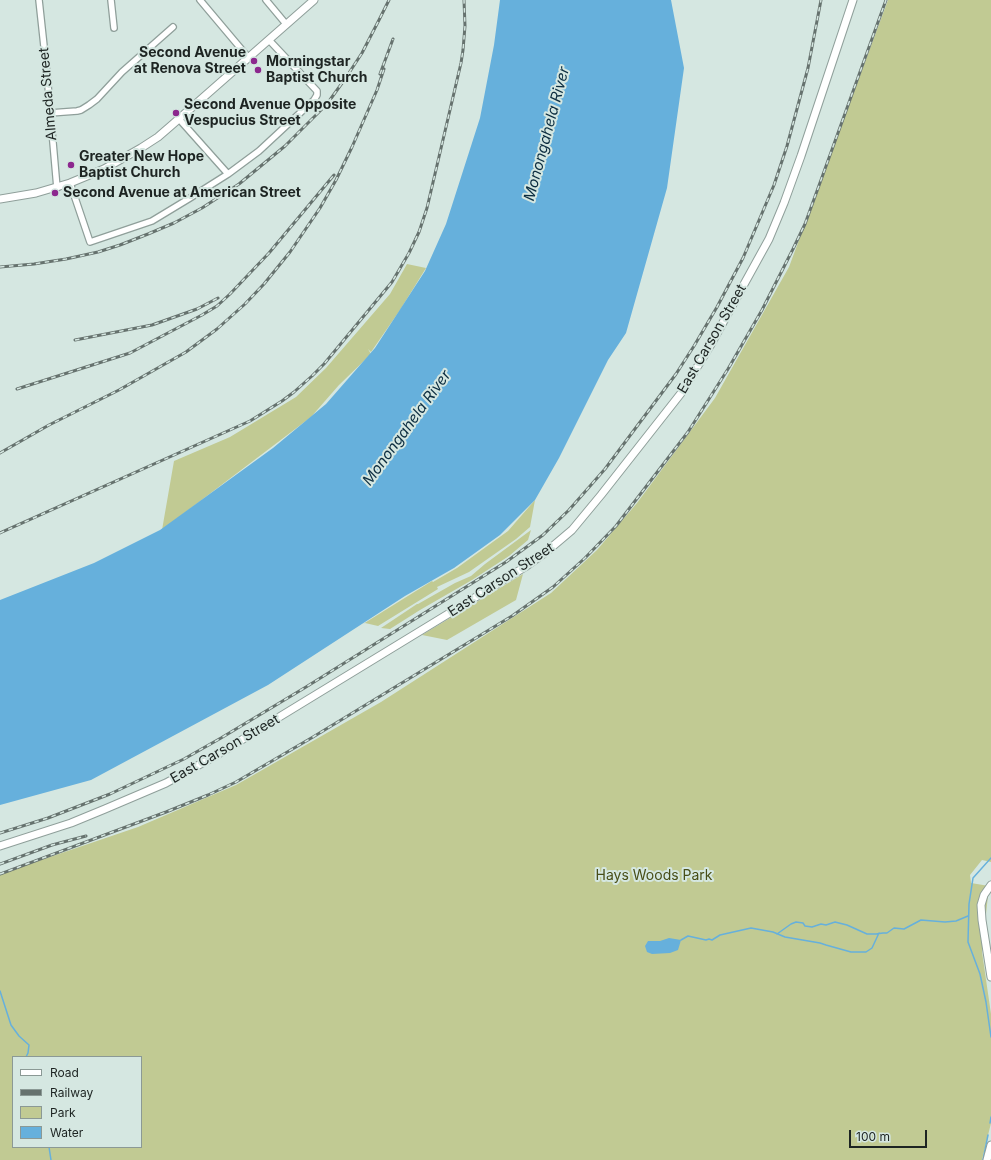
<!DOCTYPE html>
<html>
<head>
<meta charset="utf-8">
<style>
	body { margin:0 }
	#map { position:relative; width:991px; height:1160px; overflow:hidden; background:#d5e7e1; font-family:Inter,sans-serif }
	canvas { display:block }
	.legend { position:absolute; left:12px; top:1056px; width:130px; height:92px; box-sizing:border-box; background:#d5e7e1; border:1px solid #8b9995; margin:0; padding:5px 7px; list-style:none; font-size:12px; color:#1d2422 }
	.legend li { display:flex; align-items:center; gap:8px; height:20px }
	.legend b { width:20px; border:1px solid #8b9995 }
	.scale { position:absolute; left:849px; top:1130px; width:78px; height:18px; box-sizing:border-box; border:2px solid #1d2422; border-top:0; padding-left:5px; font-size:12px; line-height:14px; white-space:nowrap; color:#1d2422; -webkit-text-stroke:3px #d5e7e1; paint-order:stroke }
</style>
</head>
<body>
<div id="map">
<canvas width="991" height="1160"></canvas>
<ul class="legend">
<li><b style="height:5px;background:#fff"></b>Road</li>
<li><b style="height:5px;background:#66726e"></b>Railway</li>
<li><b style="height:11px;background:#c1ca93"></b>Park</li>
<li><b style="height:11px;background:#66b0dc"></b>Water</li>
</ul>
<div class="scale">100 m</div>
</div>
<script>
const ctx = document.querySelector('canvas').getContext('2d');
ctx.lineJoin = 'round';
function fillPath(path, color) { ctx.fillStyle = color; ctx.fill(path, 'evenodd'); }
const poly = rows => new Path2D(rows.map(r => 'M' + r).join(''));
function strokePath(path, color, width, dash) { ctx.strokeStyle = color; ctx.lineWidth = width; ctx.lineCap = dash ? 'butt' : 'round'; ctx.setLineDash(dash || []); ctx.stroke(path); }
function drawText(font, color, halo, rows, align = 'center') {
  ctx.font = font + ' Inter,sans-serif'; ctx.lineWidth = 4; ctx.setLineDash([]); ctx.textBaseline = 'middle'; ctx.strokeStyle = halo; ctx.fillStyle = color; for (const [text, x, y, turn = 0] of rows) {
    ctx.save(); ctx.translate(x, y); ctx.rotate((+turn || 0) * Math.PI / 180); ctx.textAlign = isNaN(turn) ? turn : align; if (halo) ctx.strokeText(text, 0, 0); ctx.fillText(text, 0, 0); ctx.restore();
  }
}
fillPath(poly([
	[888,0,991,0,991,862,982,860,970,875,971,883,989,886,982,952,991,1014,991,1123,982,1160,0,1160,0,874,138,827,236,785,381,702,551,593,597,550,637,503,715,398,789,267],
	[13,1057,141,1057,141,1147,13,1147],
	[407,264,426,268,400,310,371,352,368,349,371,354,339,385,311,417,162,530,174,461,230,437,296,397,326,368,390,294],
	[535,500,530,527,516,539,469,572,437,587,438,589,378,626,365,623,363,624,432,581,433,582,457,568,508,531],
	[531,530,528,540,509,556,472,580,420,610,390,629,381,628,417,604,418,604,455,583,471,576,485,564],
	[523,574,516,600,447,640,422,635]
]), '#c1ca93');
fillPath(poly([
	[500,0,671,0,684,68,667,188,626,333,608,360,559,458,535,500,500,535,454,568,405,596,268,685,91,780,0,805,0,600,94,563,160,530,273,448,326,404,375,348,425,271,446,224,480,118,494,45],
	[669,938,681,940,678,950,670,953,652,954,647,952,645,946,648,941,660,941]
]), '#66b0dc');
strokePath(poly([
	[991,858,973,878,969,904,968,942,980,974,986,1002,991,1037],
	[777,934,791,924,796,922,803,923,805,926,812,927,821,924,826,925,835,922,847,925,867,934,876,934,883,933,887,933,894,928,904,929,921,920,945,922,956,921,968,916],
	[681,940,688,936,706,940,709,939,712,940,720,935,751,928,773,932,785,937,820,943,826,945,851,952,866,952,872,948,879,933],
	[0,991,11,1025,19,1036,29,1045,28,1053,26,1057],
	[990,1123,991,1117],
	[49,1147,51,1160],
	[983,1160,988,1135]
]), '#66b0dc', 1.5);
const minor = poly([
	[39,0,47,74,57,188],
	[111,0,114,28],
	[200,0,248,57],
	[266,0,286,24],
	[50,113,77,111,81,110,89,105,97,99,122,72,173,27],
	[179,119,228,174],
	[70,183,90,242,152,221,190,198,228,174,259,151,314,100,317,95,317,91,269,40]
]);
const major = poly([
	[0,199,36,193,70,183,104,169,141,148,158,137,173,124,314,0],
	[0,846,71,823,105,809,166,783,217,755,525,567,546,552,572,530,601,495,682,392,710,346,769,239,784,203,801,156,853,0],
	[991,885,984,895,981,905,982,920,991,977],
	[987,1160,991,1145]
]);
strokePath(minor, '#8f9f9a', 8);
strokePath(major, '#8f9f9a', 9);
strokePath(minor, '#fff', 5.5);
strokePath(major, '#fff', 7);
const rail = poly([
	[380,74,393,39],
	[0,267,34,264,66,259,98,252,120,245,148,234,174,223,202,208,239,184,285,146,327,104,345,79,362,53,379,20,389,0],
	[75,340,152,325,197,309,218,298],
	[17,389,130,353,202,315,217,306,230,294,269,253,334,175],
	[0,453,49,425,119,390,186,352,217,329,245,304,264,284,290,252,320,208,336,180,352,147,377,90,384,69],
	[0,533,250,421,282,401,294,392,312,376,324,364,392,282,409,253,419,232,427,208,461,63,463,50,465,26,464,0],
	[0,833,48,818,110,794,184,759,221,738,306,687,506,562,543,535,569,510,605,469,676,374,694,346,717,307,743,258,774,185,787,146,808,68,821,0],
	[0,864,52,845,86,836],
	[0,874,166,812,208,795,236,782,313,737,512,616,553,587,585,558,616,526,632,505,688,432,728,369,762,310,793,249,805,224,821,180,886,0]
]);
strokePath(rail, '#66726e', 3);
strokePath(rail, '#d5e7e1', 1.5, [4.5]);
for (const [x, y, r, color] of [
	[254,61,4,"#8c278e"],
	[258,70,4,"#8c278e"],
	[176,113,4,"#8c278e"],
	[71,165,4,"#8c278e"],
	[55,193,4,"#8c278e"]
]) { const dot = new Path2D(); dot.arc(x, y, r, 0, 2 * Math.PI); ctx.fillStyle = color; ctx.fill(dot); strokePath(dot, '#d5e7e1', 1.5); }
drawText('bold 14px', '#1d2422', '#d5e7e1', [
	["Second Avenue",246,53,"right"],
	["at Renova Street",246,69,"right"],
	["Morningstar",266,62],
	["Baptist Church",266,78],
	["Second Avenue Opposite",184,105],
	["Vespucius Street",184,121],
	["Greater New Hope",79,157],
	["Baptist Church",79,173],
	["Second Avenue at American Street",63,193]
], 'left');
drawText('14px', '#1d2422', '#d5e7e1', [
	["Almeda Street",48,94,-95],
	["East Carson Street",712,339,-60],
	["East Carson Street",501,580,-33],
	["East Carson Street",225,749,-30]
]);
drawText('14px', '#484e17', '#d5e7e1', [
	["Hays Woods Park",654,876]
]);
drawText('italic 15px', '#0c2d40', '#d5e7e1', [
	["Monongahela River",547,134,-75],
	["Monongahela River",407,428,-54]
]);
</script>
</body>
</html>
